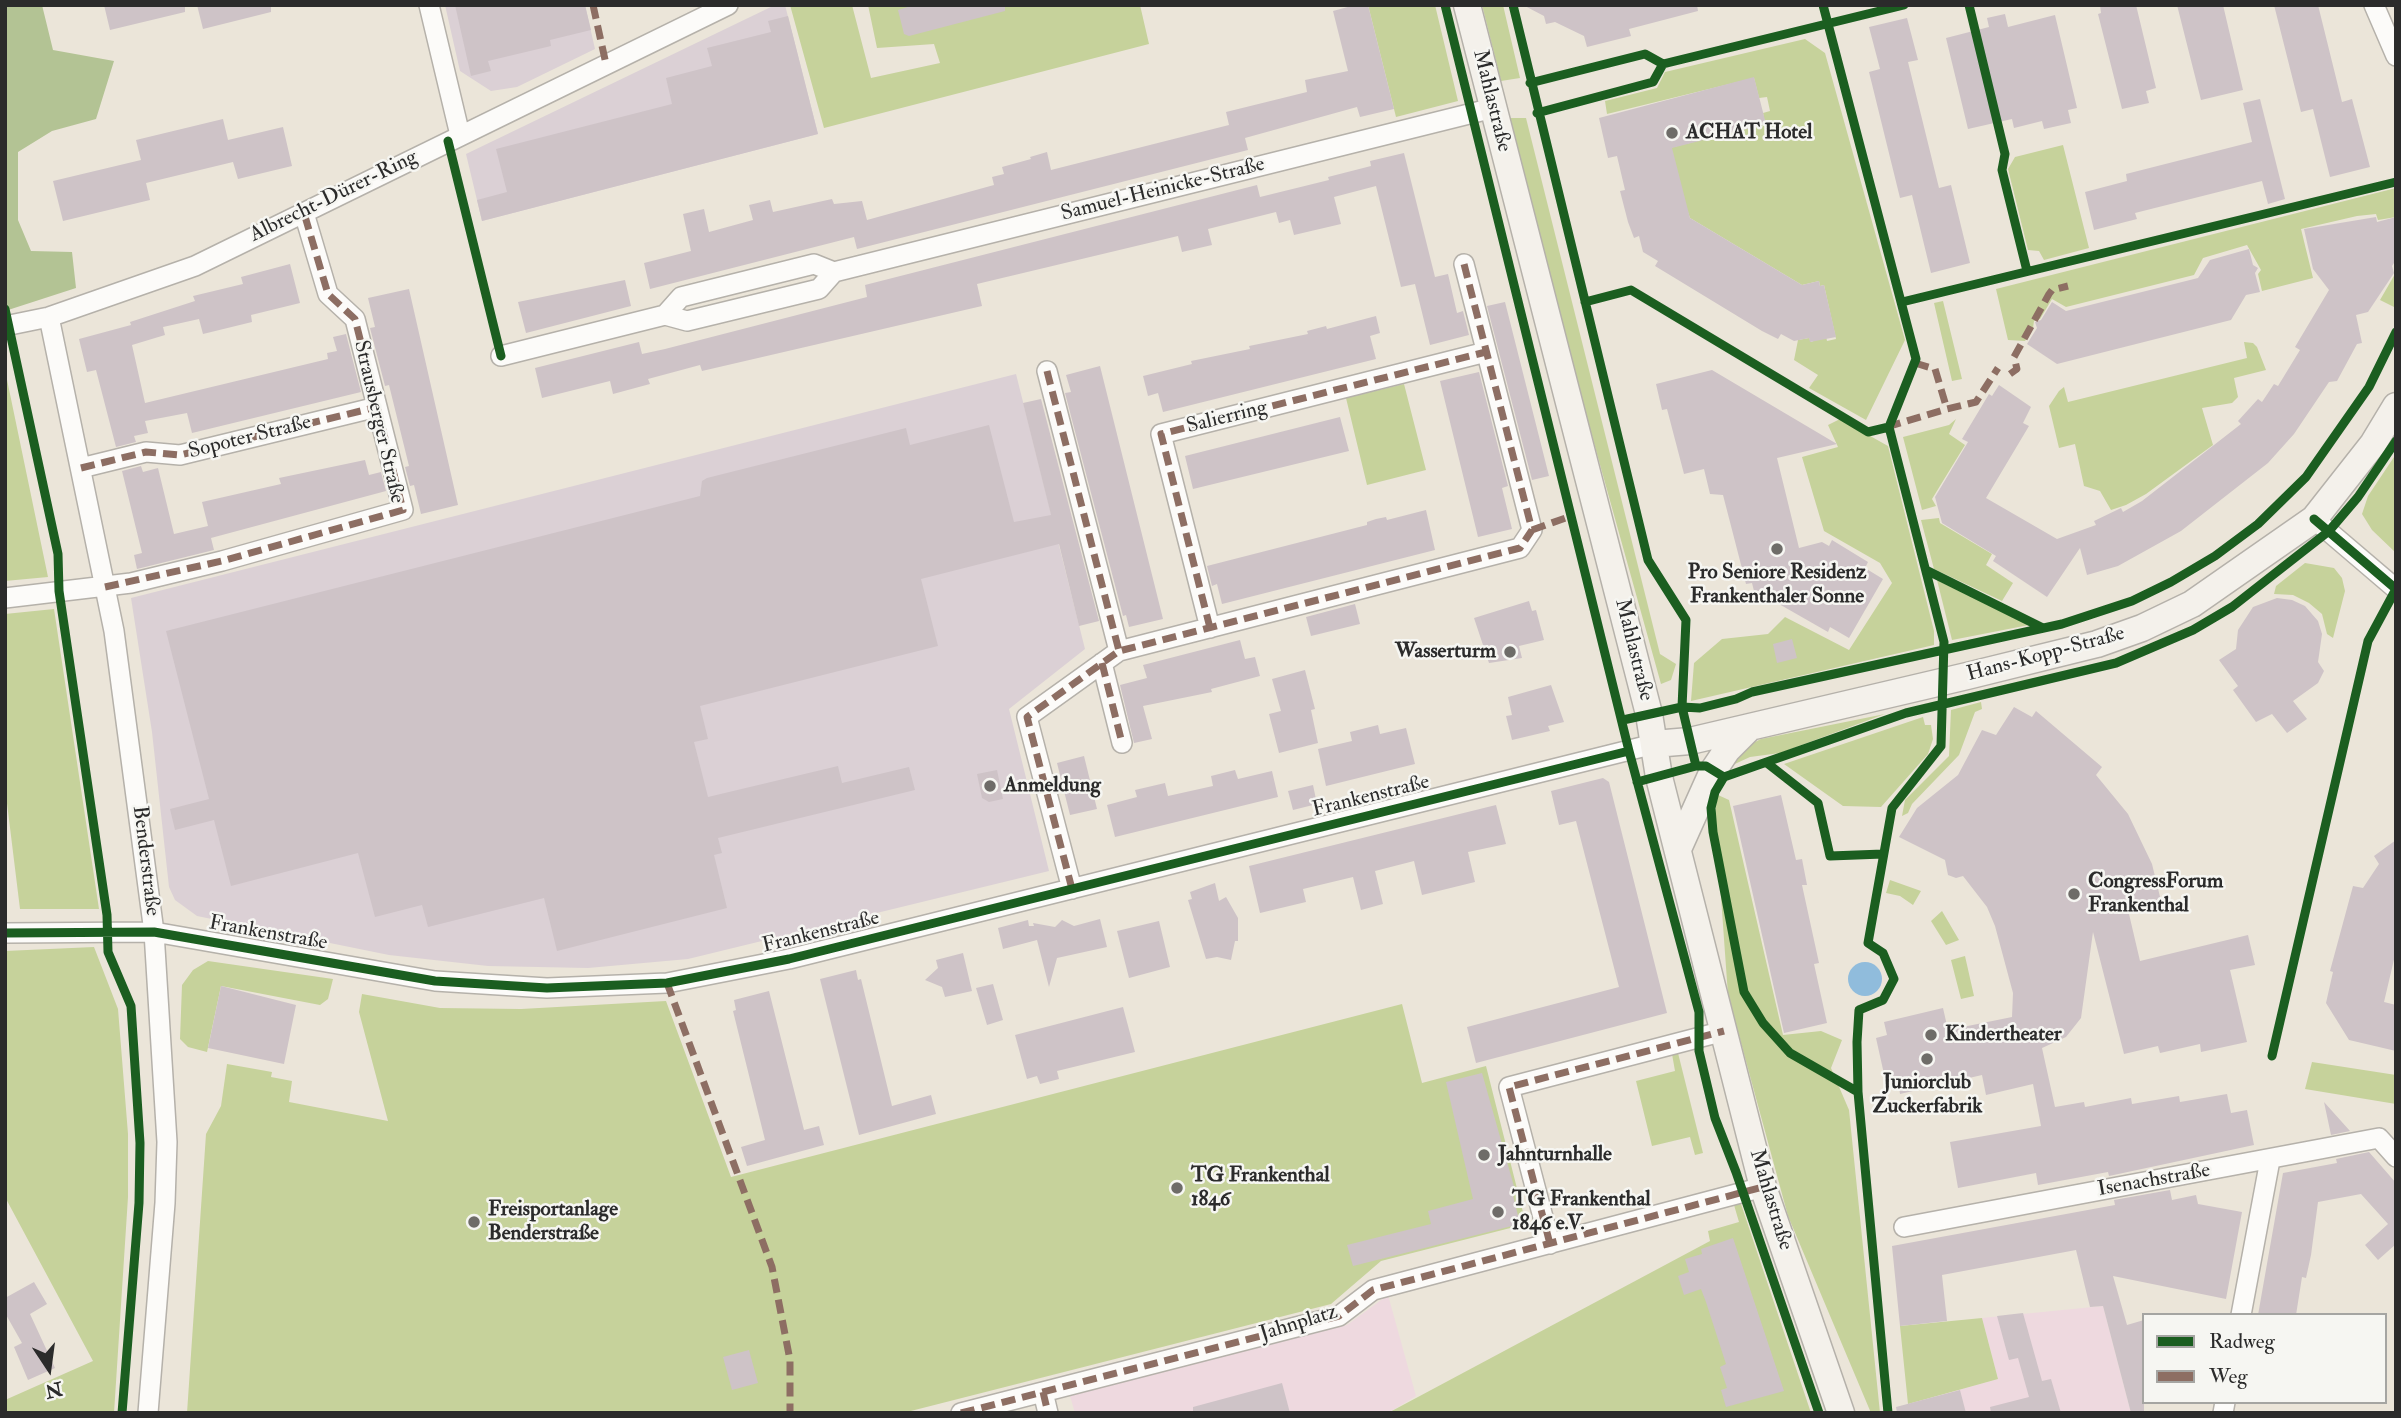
<!DOCTYPE html>
<html>
<head>
<meta charset="utf-8">
<style>
	body { margin:0 }
	#map { position:relative; width:2401px; height:1418px; overflow:hidden; background:#ebe5d9; font-family:"IM FELL Double Pica",serif }
	canvas { display:block }
	.frame { position:absolute; inset:0; border:7px solid #2b2b2b; pointer-events:none }
	.legend { position:absolute; left:2142px; top:1313px; width:245px; height:91px; box-sizing:border-box; background:#f6f6f2; border:2px solid #a5a5a2; margin:0; padding:9px 12px; list-style:none; font-size:21px; color:#2b2b2b }
	.legend li { display:flex; align-items:center; gap:14px; height:35px }
	.legend b { width:35px; border:2px solid #a5a5a2 }
	.north { position:absolute; left:14px; top:1334px; width:70px; height:70px; -webkit-text-stroke:5px #f6f6f2; paint-order:stroke; rotate:167deg; font-size:19px; font-weight:700; line-height:28px; text-align:center; color:#2b2b2b }
	.north::after { content:''; display:block; margin:auto; width:24px; height:32px; background:#2b2b2b; clip-path:polygon(50% 0,100% 100%,50% 72%,0 100%) }
</style>
</head>
<body>
<div id="map">
<canvas width="2401" height="1418"></canvas>
<div class="frame"></div>
<ul class="legend">
<li><b style="height:9px;background:#1b5e20"></b>Radweg</li>
<li><b style="height:9px;background:#8d6e63"></b>Weg</li>
</ul>
<div class="north">N</div>
</div>
<script>
const ctx = document.querySelector('canvas').getContext('2d');
ctx.lineJoin = 'round';
function fillPath(path, color) { ctx.fillStyle = color; ctx.fill(path, 'evenodd'); }
const poly = rows => new Path2D(rows.map(r => 'M' + r).join(''));
function strokePath(path, color, width, dash) { ctx.strokeStyle = color; ctx.lineWidth = width; ctx.lineCap = dash ? 'butt' : 'round'; ctx.setLineDash(dash || []); ctx.stroke(path); }
function drawText(font, color, halo, rows, align = 'center') {
  ctx.font = font + ' "IM FELL Double Pica",serif'; ctx.lineWidth = 5; ctx.setLineDash([]); ctx.textBaseline = 'middle'; ctx.strokeStyle = halo; ctx.fillStyle = color; for (const [text, x, y, turn = 0] of rows) {
    ctx.save(); ctx.translate(x, y); ctx.rotate((+turn || 0) * Math.PI / 180); ctx.textAlign = isNaN(turn) ? turn : align; if (halo) ctx.strokeText(text, 0, 0); ctx.fillText(text, 0, 0); ctx.restore();
  }
}
fillPath(poly([
	[1388,1295,1416,1396,1388,1413,1075,1413,1070,1396,1347,1325],
	[2103,1306,2131,1413,1909,1413,1908,1404,1998,1379,1982,1318]
]), '#eed9df');
fillPath(poly([
	[445,5,585,5,595,49,517,87,491,91,460,71],
	[775,5,785,5,818,134,482,221,466,154],
	[1016,374,1085,649,1009,709,1049,871,688,959,588,968,488,966,389,955,197,916,175,900,169,887,152,732,131,598]
]), '#dbd0d5');
fillPath(poly([
	[790,5,852,5,871,78,940,63,934,44,877,48,868,5,1140,5,1149,44,824,128],
	[1368,5,1435,5,1458,101,1396,117],
	[1482,5,1503,5,1520,78,1501,81],
	[1805,39,1825,53,1905,340,1866,420,1809,388,1818,375,1794,360,1798,340,1809,338,1811,342,1826,336,1827,341,1836,339,1824,285,1820,286,1819,281,1802,285,1690,218,1665,149,1765,124,1763,113,1770,111,1767,97,1759,98,1754,78,1607,114,1605,101,1657,88,1665,72],
	[1510,118,1526,118,1660,654,1676,664,1671,680,1661,684,1572,364],
	[2063,145,2089,248,2044,260,2039,251,2028,250,2008,169,2015,157],
	[2396,188,2396,217,2378,220,2376,214,2357,216,2301,229,2313,278,2262,291,2258,274,2261,270,2247,245,2203,258,2194,275,2066,307,2052,299,2040,319,2034,321,2033,328,2025,341,2008,340,1996,289],
	[2396,264,2396,308,2380,300,2395,274],
	[1943,301,1962,379,1952,381,1934,303],
	[2244,342,2253,343,2257,347,2266,370,2234,378,2238,397,2232,403,2202,408,2213,445,2146,494,2126,505,2111,510,2100,491,2084,486,2075,444,2059,448,2049,406,2059,391,2064,387,2068,402,2247,358],
	[5,370,48,577,5,581],
	[1404,384,1426,470,1367,485,1346,398],
	[1840,419,1888,446,1934,631,1934,645,1691,701,1694,663,1722,639,1768,634,1785,617,1849,650,1892,583,1880,563,1824,531,1802,457,1838,447,1828,425],
	[1956,419,1949,434,1965,445,1932,499,1936,506,1922,510,1903,437,1949,425],
	[2396,454,2395,518,2396,553,2372,530,2362,514,2368,496],
	[1939,518,1940,523,1992,554,1986,565,2013,583,2002,601,1934,569,1921,520],
	[2305,563,2334,568,2342,578,2345,591,2333,638,2327,634,2322,614,2309,603,2293,595,2274,594,2276,586],
	[1937,580,2029,625,1952,640],
	[54,609,99,909,20,909,5,787,5,614],
	[1981,702,1982,709,1975,712,1959,755,1912,804,1908,813,1902,816,1905,800,1949,756,1951,710],
	[1885,714,1780,753,1750,757,1726,768,1743,748,1761,739],
	[1923,717,1925,725,1931,725,1933,739,1928,754,1881,807,1843,806,1784,764],
	[1718,795,1729,800,1783,1035,1821,1031,1842,1040,1831,1068,1849,1110,1880,1413,1871,1413,1788,1216,1728,995,1715,813],
	[1890,880,1921,891,1913,905,1900,896,1886,893],
	[1942,911,1959,940,1946,945,1931,921],
	[94,947,118,1009,128,1134,128,1197,114,1413,5,1413,5,1400,93,1361,5,1197,5,951],
	[1965,956,1974,996,1961,999,1951,960],
	[208,961,333,979,328,999,320,1005,221,986,207,1052,188,1047,180,1039,182,985,193,970],
	[362,994,440,1008,521,1009,666,1001,731,1177,1402,1004,1422,1083,1486,1066,1526,1224,1381,1261,1331,1304,903,1413,187,1413,206,1134,221,1106,227,1064,272,1072,271,1077,292,1081,289,1102,388,1121,359,1012],
	[1678,1053,1703,1153,1695,1155,1690,1137,1652,1146,1636,1081,1675,1071,1672,1054],
	[2312,1062,2396,1075,2396,1104,2305,1089],
	[1741,1204,1811,1413,1388,1413,1710,1241,1708,1231,1739,1222,1734,1205],
	[1982,1318,1998,1379,1908,1404,1900,1326]
]), '#c6d29b');
fillPath(poly([
	[5,5,42,5,53,50,114,61,96,119,52,131,18,152,18,220,31,251,72,252,76,288,5,311]
]), '#b3c394');
fillPath(poly([
	'1848 979a17 17 0 1 1 34 0a17 17 0 1 1-34 0Z'
]), '#90bcdc');
fillPath(poly([
	[104,5,185,5,185,12,110,30],
	[197,5,271,5,271,12,203,29],
	[455,5,585,5,591,30,550,40,551,46,488,61,491,71,471,76],
	[914,5,1005,5,1005,11,909,36,904,34,898,10],
	[1355,5,1368,5,1394,109,1360,117,1357,107,1245,138,1248,150,857,249,854,237,650,289,644,263,691,251,683,214,704,209,709,232,753,220,749,205,770,200,773,212,832,199,834,204,862,201,867,220,994,185,992,177,1004,174,1002,167,1031,159,1030,157,1047,152,1051,170,1229,125,1226,112,1307,92,1305,80,1348,71,1333,11],
	[1523,5,1697,5,1698,11,1629,29,1631,36,1587,47,1584,36,1555,22,1546,24,1544,16],
	[2100,5,2136,5,2156,88,2146,91,2149,103,2122,109,2098,14,2101,13],
	[2177,5,2223,5,2243,90,2201,100],
	[2274,5,2318,5,2342,102,2352,99,2370,167,2330,177,2313,109,2301,112],
	[2005,14,2008,27,2055,15,2077,108,2068,110,2071,123,2044,129,2042,121,2014,128,2012,119,1968,129,1946,38,1989,27,1987,18],
	[788,16,818,134,482,221,477,200,507,192,496,149,672,104,666,78,712,66,707,48,771,32,768,21],
	[1907,18,1918,60,1908,62,1939,188,1951,185,1970,263,1931,273,1912,195,1900,198,1869,72,1880,69,1869,27],
	[1754,77,1766,124,1672,148,1690,218,1802,285,1819,281,1820,286,1824,285,1836,337,1810,342,1809,338,1794,341,1781,334,1778,339,1762,331,1655,266,1658,261,1643,252,1639,236,1634,238,1628,222,1620,191,1625,190,1617,156,1608,158,1599,118],
	[2260,99,2285,199,2268,204,2262,181,2135,213,2137,219,2094,230,2085,192,2127,181,2126,174,2252,142,2243,103],
	[223,119,228,140,283,127,292,166,238,179,233,162,146,183,150,200,63,221,53,181,141,160,136,140],
	[1404,153,1435,277,1448,274,1457,313,1463,311,1469,335,1430,345,1415,284,1401,287,1376,186,1334,197,1341,224,1294,235,1290,220,1279,223,1276,212,1208,229,1212,245,1182,252,1178,236,977,284,982,306,702,371,700,365,648,379,650,384,613,394,610,381,542,398,535,368,639,342,642,354,665,349,867,297,865,285,1257,185,1260,197,1329,180,1328,177,1371,166,1370,161],
	[2376,217,2377,222,2396,217,2396,260,2392,266,2394,273,2368,312,2356,315,2362,343,2357,344,2337,381,2329,382,2294,434,2268,463,2181,531,2118,566,2087,575,2080,548,2047,597,1993,561,1996,556,1942,523,1935,497,1968,442,1962,439,1989,394,1992,396,1999,385,2031,407,2023,423,2029,426,1986,498,2057,539,2096,525,2094,521,2121,508,2123,512,2142,501,2241,424,2238,421,2258,399,2262,402,2274,384,2278,386,2300,350,2295,347,2329,290,2313,269,2304,229],
	[2249,249,2253,265,2258,268,2255,273,2260,292,2246,295,2231,320,2057,364,2027,344,2037,328,2035,322,2041,320,2052,302,2066,311,2198,278,2210,260],
	[290,264,300,303,251,315,252,322,203,334,199,319,163,327,165,335,132,345,145,403,328,359,327,353,337,351,333,337,346,334,361,392,192,433,187,413,145,421,148,433,134,436,136,442,116,447,96,370,87,372,79,339,131,325,130,322,195,301,193,296,243,284,241,277],
	[625,280,631,306,526,333,518,302],
	[409,289,458,505,421,514,414,485,410,486,405,467,409,466,389,385,385,386,370,328,375,327,368,298],
	[1505,302,1549,476,1532,480,1487,306],
	[1376,316,1380,333,1370,336,1376,359,1163,412,1158,393,1148,396,1143,376,1192,364,1191,361,1250,349,1249,346,1308,334,1307,331,1326,326,1327,329],
	[1100,366,1163,619,1129,627,1126,615,1123,616,1065,393,1071,392,1066,375],
	[1712,370,1837,444,1777,458,1799,548,1822,542,1829,546,1832,540,1868,562,1865,568,1883,579,1849,638,1830,627,1828,632,1772,600,1757,603,1752,583,1746,584,1723,495,1710,494,1704,469,1684,474,1667,409,1662,410,1656,384],
	[1479,372,1508,486,1502,488,1512,529,1478,537,1440,381],
	[1041,399,1099,621,1079,626,1059,544,921,579,938,646,700,706,708,739,694,742,708,797,838,766,842,783,909,767,915,790,718,838,722,853,714,855,727,908,557,951,544,898,428,927,422,905,375,917,358,853,231,886,214,820,175,830,170,809,209,799,166,631,700,496,702,481,707,478,906,428,910,445,989,425,1014,522,1051,515,1023,403],
	[1340,417,1349,451,1193,489,1185,456],
	[365,460,369,475,381,472,386,491,211,538,214,550,137,569,134,555,142,553,122,471,141,466,143,472,158,468,174,534,208,526,202,502,281,484,279,478],
	[1426,510,1435,550,1222,604,1217,584,1212,586,1207,566,1367,525,1367,522,1376,519,1386,517,1387,520],
	[2277,598,2292,600,2305,606,2318,621,2322,634,2318,662,2324,671,2318,683,2293,701,2307,719,2287,733,2272,714,2256,722,2233,690,2238,686,2219,660,2236,649,2238,630,2253,607],
	[1529,601,1532,611,1536,610,1544,640,1519,646,1522,658,1489,663,1474,618],
	[1355,604,1360,624,1311,636,1306,617],
	[1792,639,1797,658,1777,663,1773,644],
	[1240,640,1245,659,1255,657,1260,676,1211,689,1212,692,1143,706,1152,739,1134,743,1120,685,1147,678,1143,665],
	[1305,670,1315,709,1311,710,1318,743,1279,753,1269,714,1281,711,1272,679],
	[1551,685,1564,722,1548,726,1550,731,1512,740,1506,716,1512,715,1508,697],
	[2014,707,2032,717,2036,711,2102,767,2096,775,2128,814,2152,864,2162,905,2129,914,2140,961,2248,935,2255,965,2230,970,2247,1042,2201,1052,2200,1044,2160,1053,2158,1046,2124,1054,2093,932,2081,1018,2066,1037,2042,1048,2055,1107,2084,1102,2085,1107,2131,1098,2132,1104,2179,1096,2180,1102,2227,1094,2231,1113,2247,1110,2254,1145,2109,1176,2108,1172,2038,1185,2036,1173,1958,1188,1950,1142,2041,1126,2033,1084,1986,1095,1982,1075,1900,1094,1898,1081,1886,1083,1876,1038,1887,1035,1884,1022,1943,1008,1948,1030,2012,1017,2013,993,1995,926,1987,907,1963,876,1956,878,1948,875,1945,860,1899,837,1917,808,1958,775,1982,730,1996,735],
	[1378,725,1380,734,1406,728,1415,764,1326,786,1318,749,1352,741,1350,732],
	[1084,756,1097,809,1070,815,1057,763],
	[997,770,1003,799,989,802,982,798,977,774],
	[1235,770,1238,779,1272,771,1278,797,1115,837,1107,805,1137,797,1135,790,1165,783,1168,796,1213,786,1211,776],
	[1603,778,1609,782,1667,1013,1476,1063,1467,1027,1619,987,1576,821,1559,825,1551,791],
	[1313,785,1317,804,1293,810,1288,791],
	[1781,795,1796,860,1802,859,1807,885,1802,885,1819,963,1814,964,1827,1023,1784,1033,1733,806],
	[1496,805,1506,844,1468,852,1475,882,1422,895,1414,861,1375,871,1383,904,1361,910,1353,877,1303,889,1306,902,1260,913,1249,866],
	[2396,840,2396,951,2384,1002,2396,1005,2396,1051,2349,1040,2326,1003,2333,972,2330,971,2353,886,2363,888,2379,864,2374,856],
	[1215,883,1219,901,1226,897,1238,918,1238,941,1235,941,1231,960,1217,957,1206,959,1188,900,1192,899,1190,892],
	[1100,919,1107,947,1057,958,1049,987,1037,940,1003,949,998,928,1028,920,1029,926,1034,926,1033,923,1055,927,1062,920,1074,926],
	[1159,921,1170,967,1129,978,1117,931],
	[963,953,972,991,945,997,942,987,925,980,938,968,936,960],
	[856,970,858,980,861,979,892,1106,931,1095,936,1114,859,1135,820,979],
	[993,984,1003,1020,987,1025,976,988],
	[221,986,296,1005,284,1064,208,1048],
	[769,991,804,1130,819,1126,824,1145,747,1166,741,1147,765,1140,733,1011,736,1010,734,1000],
	[1123,1007,1135,1052,1057,1071,1059,1079,1040,1084,1037,1076,1027,1079,1015,1035],
	[1482,1073,1515,1190,1512,1191,1520,1224,1353,1266,1347,1245,1431,1224,1428,1211,1473,1199,1446,1082],
	[2324,1102,2350,1131,2331,1135],
	[2369,1152,2396,1183,2396,1244,2378,1260,2365,1245,2388,1224,2361,1194,2318,1202,2311,1255,2306,1278,2302,1277,2296,1315,2258,1315,2283,1173,2337,1163,2336,1159],
	[2170,1190,2172,1200,2196,1195,2198,1204,2242,1212,2226,1299,2113,1276,2127,1325,2144,1320,2144,1413,2131,1413,2103,1306,2090,1307,2076,1250,1942,1275,1947,1321,1900,1326,1892,1246,2115,1205,2114,1200],
	[1733,1238,1784,1391,1726,1407,1721,1390,1727,1388,1720,1367,1726,1364,1706,1302,1701,1289,1684,1295,1678,1276,1689,1272,1685,1259,1702,1254,1701,1249],
	[34,1282,47,1304,30,1314,55,1368,28,1380,14,1347,22,1343,5,1313,5,1298],
	[2023,1313,2042,1381,2051,1379,2061,1413,1991,1413,1990,1407,2029,1397,2018,1358,2009,1360,1997,1316],
	[749,1350,758,1383,732,1390,723,1357],
	[1282,1383,1290,1413,1193,1413,1193,1407],
	[1960,1390,1966,1413,1897,1413,1896,1407]
]), '#cec3c7');
const street = poly([
	[429,5,460,135],
	[2374,5,2396,56],
	[665,315,687,321,819,289,834,272],
	[49,317,114,631,154,932,167,1142,165,1203,148,1413],
	[5,326,49,317,195,266,728,5],
	[501,356,665,315,681,297,814,264,834,272,1493,108],
	[1047,371,1119,651],
	[81,468,146,452,180,455,377,407],
	[2314,519,2396,589],
	[5,598,131,583,222,561,403,510,355,319,328,294,304,213],
	[1210,628,1161,434,1486,352],
	[1102,663,1122,743],
	[1072,889,1027,717,1119,651,1520,548,1532,530,1464,264],
	[5,933,154,932,435,981,547,988,667,983,789,959,1654,744],
	[1904,1227,2379,1138,2396,1157],
	[1550,1244,1509,1087,1724,1031],
	[2241,1315,2270,1160],
	[1043,1392,1048,1413],
	[961,1413,1339,1316,1373,1290,1763,1187],
	[2223,1413,2225,1402]
]);
const secondary = poly([
	[1467,5,1649,714,1659,777,1763,1187,1841,1413],
	[1654,744,1690,741,1967,676,2097,644,2142,628,2192,604,2314,519,2373,444,2396,406],
	[1678,849,1713,771,1727,750,1750,727]
]);
strokePath(street, '#b5b1aa', 22);
strokePath(secondary, '#b5b1aa', 29);
strokePath(street, '#fcfbf9', 19);
strokePath(secondary, '#f4f1eb', 26);
strokePath(poly([
	[593,5,606,64],
	[1915,363,1935,369,1947,409,1976,402,1998,368],
	[1047,371,1119,651],
	[2010,374,2017,369,2014,357,2049,294,2052,290,2068,286],
	[1887,427,1947,409],
	[81,468,146,452,180,455,377,407],
	[1532,530,1571,516],
	[105,587,222,561,403,510,355,319,328,294,304,213],
	[1210,628,1161,434,1486,352],
	[1102,663,1122,743],
	[1072,889,1027,717,1119,651,1520,548,1532,530,1464,264],
	[667,983,772,1267,790,1360,790,1413],
	[1550,1244,1509,1087,1724,1031],
	[1043,1392,1048,1413],
	[961,1413,1339,1316,1373,1290,1763,1187]
]), '#8d6e63', 7, [14, 7]);
strokePath(poly([
	[1445,5,1629,751,1699,1012,1699,1051,1715,1118,1736,1172,1819,1413],
	[1513,5,1648,560,1686,620,1682,707,1696,766],
	[1823,5,1916,359,1889,427,1944,642,1941,746,1892,808,1868,943,1883,953,1894,979,1883,1000,1859,1010,1857,1042,1858,1092,1888,1413],
	[1969,5,2005,154,2002,170,2027,271],
	[1530,83,1645,54,1663,64,1904,5],
	[1537,113,1653,82,1663,64],
	[448,141,501,356],
	[1585,302,1631,290,1868,432,1889,427],
	[1902,302,2396,182],
	[5,309,58,554,59,591,107,915,108,952,131,1006,140,1143,139,1203,122,1413],
	[1926,570,2043,628],
	[1623,720,1682,707,1700,708,1736,699,1752,692,2062,624,2132,601,2171,582,2215,556,2258,524,2306,477,2369,387,2396,332],
	[1767,763,1818,803,1830,856,1883,854],
	[1637,782,1696,766,1706,766,1724,777],
	[5,933,154,932,435,981,547,988,667,983,789,959,1629,751],
	[2272,1056,2368,641,2396,589,2314,519],
	[1858,1092,1790,1053,1763,1023,1744,992,1713,832,1711,808,1715,792,1724,777,1906,713,2116,663,2193,630,2232,607,2329,531,2358,497,2396,441]
]), '#1b5e20', 9);
for (const [x, y, r, color] of [
	[1672,133,7,"#6e6c68"],
	[1777,549,7,"#6e6c68"],
	[1510,652,7,"#6e6c68"],
	[990,786,7,"#6e6c68"],
	[2074,894,7,"#6e6c68"],
	[1931,1035,7,"#6e6c68"],
	[1927,1059,7,"#6e6c68"],
	[1484,1155,7,"#6e6c68"],
	[1177,1188,7,"#6e6c68"],
	[1498,1212,7,"#6e6c68"],
	[474,1222,7,"#6e6c68"]
]) { const dot = new Path2D(); dot.arc(x, y, r, 0, 2 * Math.PI); ctx.fillStyle = color; ctx.fill(dot); strokePath(dot, '#f6f6f2', 2.5); }
drawText('21px', '#2b2b2b', '#f6f6f2', [
	["Mahlastraße",1491,101,76],
	["Samuel-Heinicke-Straße",1163,190,-14],
	["Albrecht-Dürer-Ring",334,197,-26],
	["Salierring",1227,418,-14],
	["Strausberger Straße",378,422,77],
	["Sopoter Straße",250,438,-14],
	["Mahlastraße",1633,650,76],
	["Hans-Kopp-Straße",2046,655,-15],
	["Frankenstraße",1371,797,-14],
	["Benderstraße",145,861,83],
	["Frankenstraße",821,933,-14],
	["Frankenstraße",268,934,10],
	["Isenachstraße",2154,1181,-10],
	["Mahlastraße",1770,1200,73],
	["Jahnplatz",1299,1324,-17]
]);
drawText('bold 21px', '#2b2b2b', '#f6f6f2', [
	["ACHAT Hotel",1686,133],
	["Pro Seniore Residenz",1777,573,"center"],
	["Frankenthaler Sonne",1777,597,"center"],
	["Wasserturm",1496,652,"right"],
	["Anmeldung",1004,786],
	["CongressForum",2088,882],
	["Frankenthal",2088,906],
	["Kindertheater",1945,1035],
	["Juniorclub",1927,1083,"center"],
	["Zuckerfabrik",1927,1107,"center"],
	["Jahnturnhalle",1498,1155],
	["TG Frankenthal",1191,1176],
	["1846",1191,1200],
	["TG Frankenthal",1512,1200],
	["1846 e.V.",1512,1224],
	["Freisportanlage",488,1210],
	["Benderstraße",488,1234]
], 'left');
</script>
</body>
</html>
